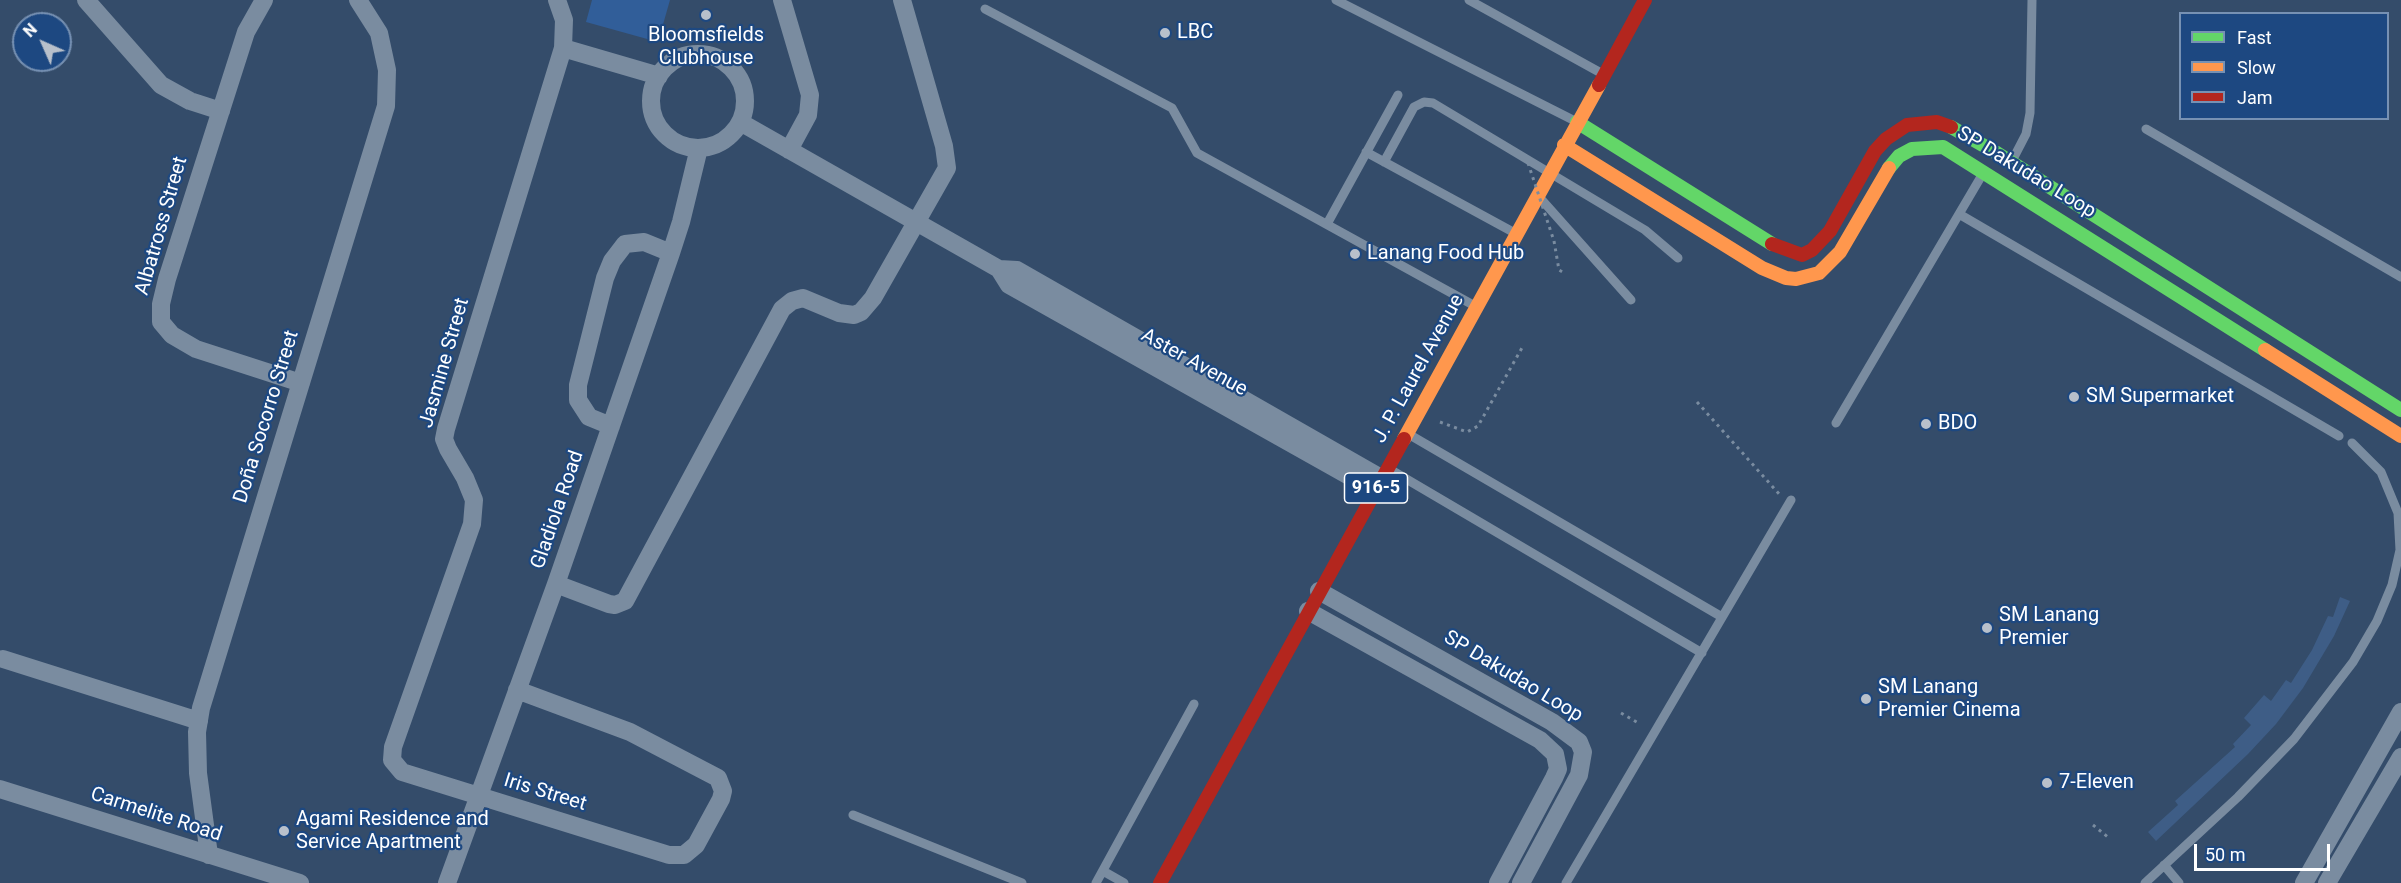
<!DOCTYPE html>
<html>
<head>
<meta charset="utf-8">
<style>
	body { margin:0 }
	#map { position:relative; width:2401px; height:883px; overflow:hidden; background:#344c6a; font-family:Roboto,sans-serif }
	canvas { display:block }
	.legend { position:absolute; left:2179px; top:12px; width:210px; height:108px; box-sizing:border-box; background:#1d4881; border:2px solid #7791b3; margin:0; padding:8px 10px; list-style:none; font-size:18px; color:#fff }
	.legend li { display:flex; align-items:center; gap:12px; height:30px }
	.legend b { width:30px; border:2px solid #7791b3 }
	.north { position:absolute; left:12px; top:12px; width:60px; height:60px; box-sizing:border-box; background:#1d4881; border:2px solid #7791b3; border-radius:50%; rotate:315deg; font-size:16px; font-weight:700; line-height:24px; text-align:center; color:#fff }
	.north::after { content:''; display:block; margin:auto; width:21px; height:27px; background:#b8c0cb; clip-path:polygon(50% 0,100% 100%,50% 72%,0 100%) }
	.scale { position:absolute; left:2194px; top:844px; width:136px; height:27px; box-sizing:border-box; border:3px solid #fff; border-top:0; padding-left:8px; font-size:18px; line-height:21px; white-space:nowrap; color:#fff; -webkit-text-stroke:4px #1d4881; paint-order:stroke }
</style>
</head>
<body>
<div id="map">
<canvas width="2401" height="883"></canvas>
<ul class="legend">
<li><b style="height:8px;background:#63d668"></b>Fast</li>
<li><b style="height:8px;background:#ff974d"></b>Slow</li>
<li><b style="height:8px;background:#b3261e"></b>Jam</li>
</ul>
<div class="north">N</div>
<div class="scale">50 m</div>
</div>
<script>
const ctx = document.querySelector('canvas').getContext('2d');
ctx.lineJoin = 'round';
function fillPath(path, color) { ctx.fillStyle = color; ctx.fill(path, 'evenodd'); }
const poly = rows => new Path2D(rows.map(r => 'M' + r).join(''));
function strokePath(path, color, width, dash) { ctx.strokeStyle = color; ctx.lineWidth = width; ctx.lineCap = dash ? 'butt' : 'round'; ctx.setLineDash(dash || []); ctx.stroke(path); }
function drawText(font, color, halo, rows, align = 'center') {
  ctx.font = font + ' Roboto,sans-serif'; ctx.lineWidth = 4.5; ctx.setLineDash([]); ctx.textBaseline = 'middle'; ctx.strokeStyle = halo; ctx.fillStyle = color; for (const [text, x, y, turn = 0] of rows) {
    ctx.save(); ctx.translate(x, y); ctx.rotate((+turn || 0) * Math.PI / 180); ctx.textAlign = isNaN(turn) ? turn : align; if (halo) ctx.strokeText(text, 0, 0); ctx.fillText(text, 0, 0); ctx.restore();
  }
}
fillPath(poly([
	[592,0,670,0,658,42,586,22]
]), '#315e99');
fillPath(poly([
	[2340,597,2350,601,2334,636,2303,688,2276,724,2248,754,2156,841,2148,832,2178,805,2175,801,2235,747,2233,744,2251,725,2244,718,2264,695,2271,701,2286,680,2291,683,2312,650,2328,616,2333,617]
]), '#3e5d86');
strokePath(poly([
	[1554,241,1559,270,1564,273],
	[1697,402,1780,495],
	[1440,422,1467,432,1478,426,1523,346],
	[1621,713,1640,724],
	[2093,825,2109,838]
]), '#7a8ca0', 3, [3, 4.5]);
strokePath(poly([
	[1336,0,1575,121],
	[1469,0,1601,73],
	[985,9,1172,108,1197,153,1475,306],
	[2146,129,2401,277],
	[1366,152,1513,232],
	[2012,161,2026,134,2030,113,2032,0],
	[1384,162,1414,107,1424,102,1433,103,1645,230,1678,258],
	[1541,199,1631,300],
	[1959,214,2339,436],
	[1327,224,1398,95],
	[1836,423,1982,175],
	[1410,435,1722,617],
	[1391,470,1702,653],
	[853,815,1022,883],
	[2164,865,2179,883],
	[1103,871,1124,883],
	[1096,883,1194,704],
	[1566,883,1791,500],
	[2145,883,2238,797,2294,739,2353,662,2377,621,2392,585,2400,550,2398,513,2381,472,2352,443]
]), '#7a8ca0', 9);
strokePath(poly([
	[86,0,161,85,190,101,221,111],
	[264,0,246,32,167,279,161,304,161,322,172,335,196,349,301,383],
	[782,0,810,95,808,115,789,150],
	[563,48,659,76],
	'651 101a47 47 0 1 1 94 0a47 47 0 1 1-94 0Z',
	[740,122,999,269,1017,270,1381,478],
	[999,269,1009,285,1374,490],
	[611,426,589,417,578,400,578,385,605,278,612,261,625,244,644,242,671,253],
	[556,584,609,604,615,605,625,601,782,309,792,301,803,298,839,313,854,315,861,312,873,298,947,168,944,146,902,0],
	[1319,591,1552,722,1579,742,1583,752,1579,775,1521,883],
	[1308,611,1540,740,1555,754,1558,769,1554,778,1498,883],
	[3,659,199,721],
	[517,690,630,732,718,778,723,791,721,799,696,845,684,855,669,855,402,772,392,760,393,747,472,524,474,500,465,478,448,449,444,439,446,429,563,48,564,20,557,0],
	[0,789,300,883],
	[209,855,198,773,197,732,201,708,386,106,387,70,379,33,358,0],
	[447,883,556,584,671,253,681,222,699,148],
	[2304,883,2401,712],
	[2327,883,2401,757]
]), '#7a8ca0', 18);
strokePath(poly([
	[1577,122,1772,244],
	[1951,127,1995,152,2401,410],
	[1889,168,1899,156,1912,149,1943,147,2265,350]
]), '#63d668', 14);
strokePath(poly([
	[1564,145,1762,268,1786,278,1796,279,1819,273,1840,252,1889,168],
	[2265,350,2401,436],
	[1404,439,1599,85]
]), '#ff974d', 14);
strokePath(poly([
	[1599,85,1645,0],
	[1772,244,1802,255,1812,250,1830,231,1875,151,1886,139,1907,125,1937,122,1951,127],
	[1160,883,1404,439]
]), '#b3261e', 14);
strokePath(poly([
	[1528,163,1554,241]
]), '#7a8ca0', 3, [3, 4.5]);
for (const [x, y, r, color] of [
	[706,15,6,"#b8c0cb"],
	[1165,33,6,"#b8c0cb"],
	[1355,254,6,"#b8c0cb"],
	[2074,397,6,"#b8c0cb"],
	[1926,424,6,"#b8c0cb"],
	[1987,628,6,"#b8c0cb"],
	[1866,699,6,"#b8c0cb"],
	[2047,783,6,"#b8c0cb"],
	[284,831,6,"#b8c0cb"]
]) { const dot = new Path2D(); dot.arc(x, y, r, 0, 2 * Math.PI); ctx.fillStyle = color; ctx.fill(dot); strokePath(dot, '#1d4881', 2); }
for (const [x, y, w] of [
	[1376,488,63]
]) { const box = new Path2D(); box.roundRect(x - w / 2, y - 15, w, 30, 4.5); ctx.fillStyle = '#1d4881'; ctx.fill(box); strokePath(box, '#fff', 1.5); }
drawText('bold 18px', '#fff', null, [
	["916-5",1376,488]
]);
drawText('20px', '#fff', '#1d4881', [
	["LBC",1177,33],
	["Bloomsfields",706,36,"center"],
	["Clubhouse",706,59,"center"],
	["Lanang Food Hub",1367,254],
	["SM Supermarket",2086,397],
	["BDO",1938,424],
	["SM Lanang",1999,616],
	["Premier",1999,639],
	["SM Lanang",1878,688],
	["Premier Cinema",1878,711],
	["7-Eleven",2059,783],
	["Agami Residence and",296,820],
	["Service Apartment",296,843]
], 'left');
drawText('20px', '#fff', '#1d4881', [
	["SP Dakudao Loop",2026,173,31],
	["Albatross Street",162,226,-74],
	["Jasmine Street",445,363,-74],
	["Aster Avenue",1194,363,29],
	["J. P. Laurel Avenue",1419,369,-61],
	["Doña Socorro Street",267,417,-73],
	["Gladiola Road",558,510,-71],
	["SP Dakudao Loop",1513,677,31],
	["Iris Street",545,793,17],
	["Carmelite Road",156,815,18]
]);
</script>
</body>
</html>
